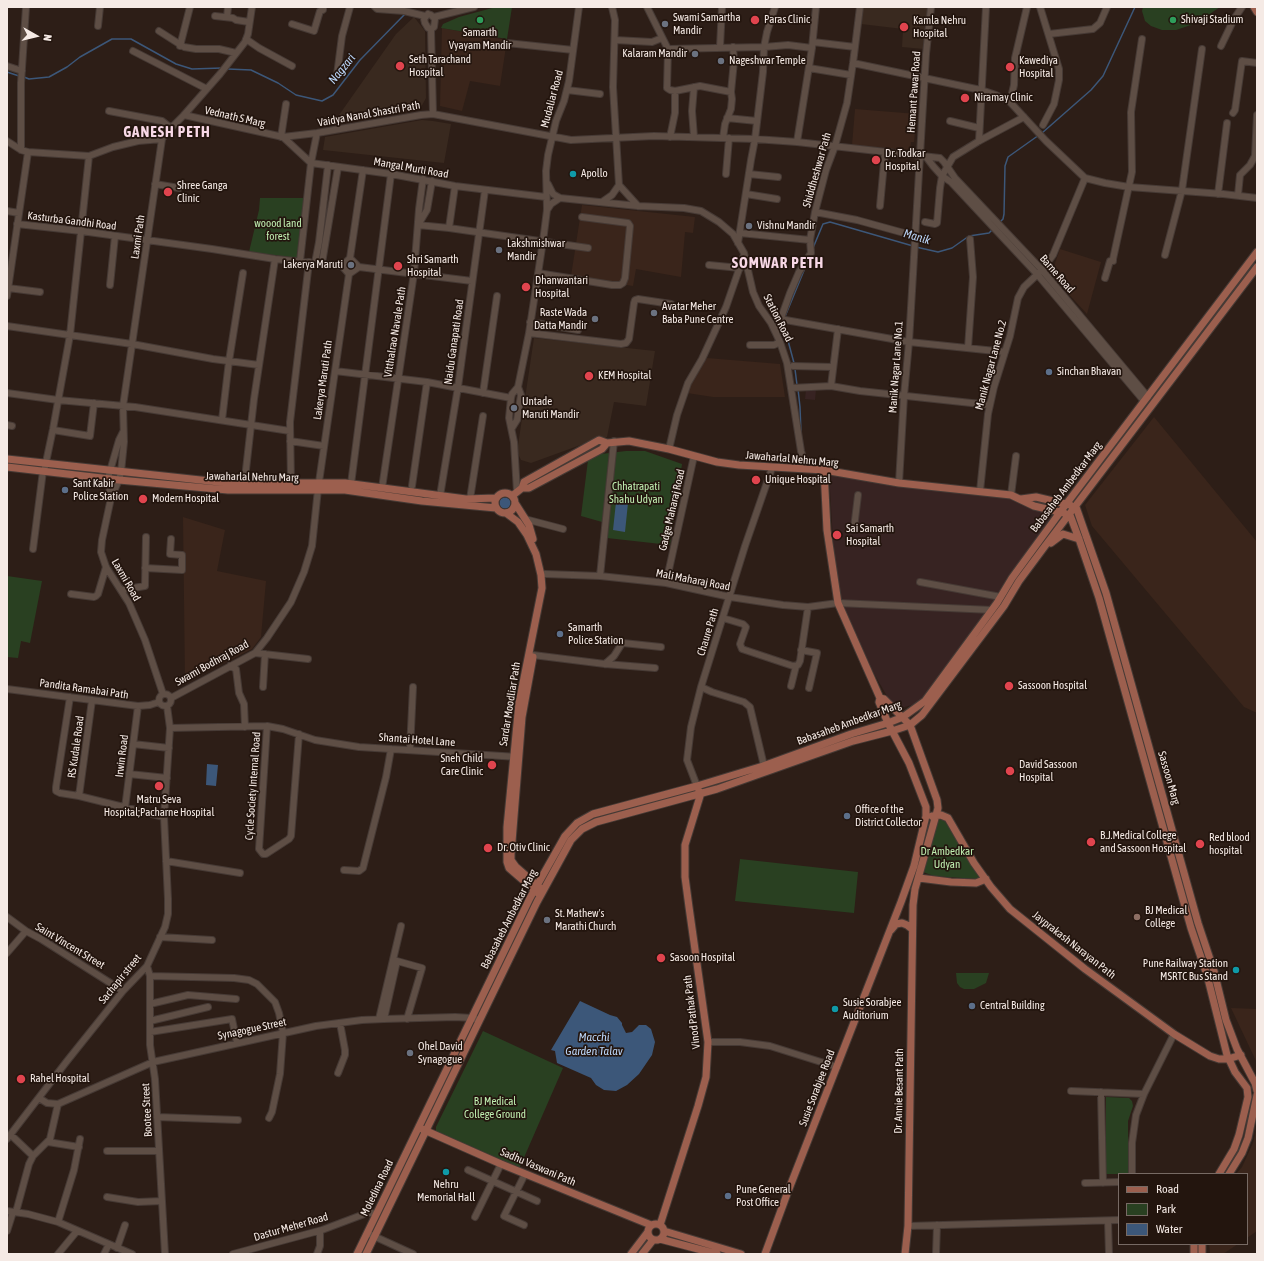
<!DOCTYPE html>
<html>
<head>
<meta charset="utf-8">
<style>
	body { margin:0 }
	#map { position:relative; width:1264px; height:1261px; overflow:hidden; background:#2d1e17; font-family:"Asap Condensed",sans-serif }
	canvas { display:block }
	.frame { position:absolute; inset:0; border:8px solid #f5eae5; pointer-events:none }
	.legend { position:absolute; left:1118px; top:1173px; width:130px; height:72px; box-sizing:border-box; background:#23150e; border:1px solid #776a64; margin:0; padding:5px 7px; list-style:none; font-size:12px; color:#f5eae5 }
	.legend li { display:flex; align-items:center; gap:8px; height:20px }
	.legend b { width:20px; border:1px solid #776a64 }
	.north { position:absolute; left:16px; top:16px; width:40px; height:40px; -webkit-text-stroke:3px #23150e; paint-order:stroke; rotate:98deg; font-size:11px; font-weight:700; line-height:16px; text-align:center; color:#f5eae5 }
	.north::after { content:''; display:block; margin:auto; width:14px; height:18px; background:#f5eae5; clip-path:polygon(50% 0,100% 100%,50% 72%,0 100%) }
</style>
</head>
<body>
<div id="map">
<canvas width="1264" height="1261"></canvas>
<div class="frame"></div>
<ul class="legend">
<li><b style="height:5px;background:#9c5f4e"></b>Road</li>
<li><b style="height:11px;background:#294021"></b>Park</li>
<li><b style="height:11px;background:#3c5779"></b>Water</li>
</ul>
<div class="north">N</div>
</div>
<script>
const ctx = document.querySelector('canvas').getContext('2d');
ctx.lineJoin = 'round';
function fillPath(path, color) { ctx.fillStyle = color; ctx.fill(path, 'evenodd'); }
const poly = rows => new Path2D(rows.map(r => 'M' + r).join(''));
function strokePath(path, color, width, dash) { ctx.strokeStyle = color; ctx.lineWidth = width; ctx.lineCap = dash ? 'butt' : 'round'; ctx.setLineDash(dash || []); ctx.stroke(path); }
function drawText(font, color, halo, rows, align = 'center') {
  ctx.font = font + ' "Asap Condensed",sans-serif'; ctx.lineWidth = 3.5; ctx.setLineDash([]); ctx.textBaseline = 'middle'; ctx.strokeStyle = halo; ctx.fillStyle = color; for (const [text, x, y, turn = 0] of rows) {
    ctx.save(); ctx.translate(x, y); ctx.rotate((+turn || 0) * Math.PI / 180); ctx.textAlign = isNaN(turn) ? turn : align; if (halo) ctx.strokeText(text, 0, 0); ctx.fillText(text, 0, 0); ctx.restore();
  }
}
fillPath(poly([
	[806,389,816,390,815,400,805,399],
	[829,472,996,493,1055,513,925,701,895,710,861,651,836,591]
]), '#372322');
fillPath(poly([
	[442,28,507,40,500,86,470,81,462,111,440,106],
	[855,109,917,114,914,142,911,142,910,150,852,145],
	[582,205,695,217,693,233,685,232,681,277,636,269,633,286,571,276],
	[1060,249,1101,262,1087,314,1051,275],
	[707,358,780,364,785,397,713,397,687,393,690,384],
	[1154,417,1257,542,1257,713,1244,707,1092,526,1085,505],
	[183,517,225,530,217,571,266,581,261,637,252,649,185,682],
	[1231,1008,1257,1009,1257,1063],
	[1257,1128,1257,1231,1247,1238,1247,1174,1236,1174,1242,1167,1253,1143],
	[1209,1244,1238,1244,1223,1254,1210,1254]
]), '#3a251b');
fillPath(poly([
	[863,7,928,7,924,49,902,47,903,29,861,24],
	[414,17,425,31,426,98,420,109,332,125,396,34],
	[422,120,433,121,451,124,444,163,323,150,325,137],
	[534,338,655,351,646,406,614,402,607,437,597,439,531,463,521,460,517,452]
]), '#39291f');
fillPath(poly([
	[496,7,512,7,507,39,441,28,443,24,459,17],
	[1143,7,1220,7,1204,18,1191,25,1176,30,1162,30,1151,26,1145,21,1142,11],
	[260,198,305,198,298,258,249,252,259,210],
	[626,451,645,451,682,464,670,545,607,538,609,524,581,516,588,460,601,454],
	[7,576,42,581,30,643,21,641,18,658,7,657],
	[936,819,944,820,982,877,976,879,934,876,923,872],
	[740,859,858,872,854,913,735,901],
	[956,973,989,973,986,983,974,989,964,989,960,987,957,983],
	[483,1031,563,1068,519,1169,436,1133,436,1127],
	[1106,1097,1129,1098,1132,1101,1133,1106,1128,1121,1128,1129,1129,1174,1106,1174]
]), '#294021');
fillPath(poly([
	'499.5 503a5.5 5.5 0 1 1 11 0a5.5 5.5 0 1 1-11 0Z',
	[616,502,628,503,625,532,613,530],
	[207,764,218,765,216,786,206,785],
	[580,1001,610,1015,617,1017,622,1023,622,1025,626,1033,632,1032,639,1025,646,1025,651,1029,655,1042,652,1055,639,1074,627,1085,616,1091,604,1090,596,1085,591,1078,557,1063,555,1051,551,1050]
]), '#3c5779');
strokePath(poly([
	[228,69,251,70,278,83,296,95,322,101,333,95,360,60,405,14],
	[7,72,19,76],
	[24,77,29,79,49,77,67,67,80,57,112,39,131,39,176,64,192,69,222,68],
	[1042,133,1091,90,1103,76,1135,7],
	[1000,222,1003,219,1004,214,1005,166,1008,157,1039,135],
	[916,247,938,252,952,248,969,236,989,233,993,229],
	[813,248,823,224,830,222,913,246],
	[784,319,805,268],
	[783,322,794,363],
	[795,369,797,385],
	[798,389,800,407,801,433]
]), '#3c5779', 1.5);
const minor = poly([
	[375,7,377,9,404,11,425,16],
	[612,7,615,20,613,87,619,185,638,206],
	[647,7,668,49,667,88,670,90,675,91,675,113,670,137],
	[1040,7,1059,69,1059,80,1054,104,1043,125],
	[428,14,431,15,435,19,434,27,431,29,428,28,425,23,424,19,428,14],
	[215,16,233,18,236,20,249,22],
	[227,17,228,7],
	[434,17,474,7],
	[292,24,314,31,320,11,323,10,323,7],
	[98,26,100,7],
	[431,29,433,114],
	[159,31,184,47,196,49,219,49,236,53],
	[1049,34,1093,29,1100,23,1107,7],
	[246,39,259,48,292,66],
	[615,40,652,42,662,38],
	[813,42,855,47],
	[507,43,573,50],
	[180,46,190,7],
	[1221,46,1234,19,1242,7],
	[720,47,722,7],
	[668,49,764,47,788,45,812,48],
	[133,51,207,89],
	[853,63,981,90,996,95,1010,102,1046,141,1085,178,1105,183,1129,187,1223,194,1257,198],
	[7,66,22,71],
	[809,68,851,75],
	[337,75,342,36,350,7],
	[694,87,692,111,694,137],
	[567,90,600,94],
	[675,91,700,86,731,92],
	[1010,102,1014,85,1015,58,1027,7],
	[109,111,162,121,171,128],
	[1233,113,1235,110,1242,61,1257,63],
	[184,115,283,137,317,133,421,115,433,114,571,140,654,136,755,139,797,142,940,158,944,162,955,178,1042,270,1148,397],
	[727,118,757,121],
	[950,121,979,128],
	[281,137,286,104],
	[283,137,311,163,391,174,455,186,546,197],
	[723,138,725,124,731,109,732,99,731,92,734,61,733,47],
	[7,141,21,150,28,152,89,156,113,147,138,141,162,139],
	[979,141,986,7],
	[797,142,812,48,816,7],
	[21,150,21,83,26,7],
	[927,158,933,166,942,176,951,182,1037,274,1144,401],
	[726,174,729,138],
	[749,174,778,177],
	[432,181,427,210,418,225,449,228,588,248],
	[155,184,179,188],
	[548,184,553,194,560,198,638,206,684,208,701,211,719,222,733,234,744,253,753,292,759,306,771,323,780,342,787,363,801,451,806,469],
	[746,194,777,199],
	[1218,194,1227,123],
	[1238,195,1240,175,1250,165,1255,156,1257,115],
	[602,202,612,195,619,185],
	[880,206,885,152],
	[547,210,551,204,560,198],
	[7,211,19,213],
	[815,212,857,220,915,236],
	[925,222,935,224,937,223,940,188,942,176,953,157,979,141,1024,117],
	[17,224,81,231,212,249,275,259,342,266],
	[449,228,455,186],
	[740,233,810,240],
	[738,243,751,160,755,139,763,72,764,47,767,32,775,7],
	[1165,255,1182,190,1202,49],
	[350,258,363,170],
	[350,258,359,267,349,274,342,266,350,258],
	[300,261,311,163,317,133],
	[315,263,319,242,328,165],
	[322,263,338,167],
	[709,265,740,268],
	[359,267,472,281],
	[538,273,612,285,620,285,623,283,625,278,630,226,628,223,582,217],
	[1105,278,1110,261,1113,261,1113,259,1132,172,1131,112,1142,39],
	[110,285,115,236],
	[8,288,40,292],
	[7,296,28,152],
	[780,319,909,342,1005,352],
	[530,322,578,330],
	[7,326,132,344,213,359,259,365],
	[776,332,790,293,799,272,811,253,810,240,815,212,826,170,835,146,847,103,853,63,860,7],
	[529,333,621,344,626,343,629,339,634,303,635,300,638,299,671,304],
	[750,345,774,345,780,342],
	[968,348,973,277,970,239],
	[793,366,833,367],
	[335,371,427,382,511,398],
	[831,386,838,329],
	[791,388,831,386,860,391,990,405],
	[7,393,58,400,135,407,290,431],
	[483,393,497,296],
	[222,420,229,361,243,273],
	[7,425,12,426],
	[512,428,517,420,521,395,518,387],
	[53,430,90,436,94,403],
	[123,432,119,440,108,478,111,498,102,540,101,552,106,567,129,603,145,640,163,694],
	[290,441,324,446],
	[669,449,677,415,688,383,702,359,726,307,744,255],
	[45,467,53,429,70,335,89,156],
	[291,483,290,422,309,262],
	[899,483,904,396,909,342,920,155,926,54,931,7],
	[351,484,391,174],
	[412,486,427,382],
	[244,487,254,399,275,259],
	[382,488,414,273,419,209,423,179],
	[980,491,988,414,994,387,1010,336,1018,298,1024,287,1042,270,1053,255,1085,178],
	[517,492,514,442,509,418,511,398,512,394,518,387,529,333,543,241,547,210,546,171,548,155,556,121,564,101,569,81,579,7],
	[1011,495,1016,456],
	[440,496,458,387,485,190],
	[111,498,119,480,121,472,124,442,123,406,162,139,167,132,184,115,220,74,245,42,248,34,252,7],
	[470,499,483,416],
	[525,519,563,529],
	[854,528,858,495],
	[33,549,43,471],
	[145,568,182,570,182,555,170,554,171,539],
	[545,574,600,576,666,583,730,597,783,605,808,607,838,603,992,610],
	[600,576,614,441],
	[920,582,1001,597],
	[666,583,694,456],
	[121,590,145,586,146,537],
	[71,594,94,597,96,596,98,594,106,567],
	[723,618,743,624,746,627,740,644,742,649,793,666,798,665,800,661,808,607],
	[801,650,817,653,809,688],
	[255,653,308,659],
	[533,655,605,664,655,668],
	[605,664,614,656,621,645,623,643,661,647],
	[230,666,236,669,239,693,244,704,245,727],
	[791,686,796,666],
	[263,687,265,654],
	[7,689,138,706,150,705,159,702],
	'159 700a6 6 0 1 1 12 0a6 6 0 1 1-12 0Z',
	[70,697,56,787,56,791,60,793,79,796,164,817],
	[171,698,255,653,267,638,291,602,304,572,312,546,318,489,349,274],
	[267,726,259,849,263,854,266,854,289,839,291,836,299,734],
	[170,728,267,726,283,729,315,740,359,747,518,757],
	[133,744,169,748],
	[410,750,413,687],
	[765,770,750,707,744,702,712,692,701,687,745,546,772,468],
	[129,774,167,778],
	[697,786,687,760,691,727,701,687],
	[79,796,92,700],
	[125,808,138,706],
	[166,861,240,873],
	[344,870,359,871,363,868,386,777,391,749],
	[7,917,26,931,41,939,123,991],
	[160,937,212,940],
	[7,953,26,931],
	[147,966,150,976,150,1045,155,1079,165,1254],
	[150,976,234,978,249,980,257,984,275,1002,279,1013,283,1033,280,1074,272,1112,269,1118],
	[150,1004,188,995,236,999],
	[379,1019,401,926],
	[384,1019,397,961,422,968,407,1019],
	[150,1021,208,1007],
	[150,1032,232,1019,237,1043],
	[708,1042,740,1042,770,1046,837,1067],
	[338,1073,345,1055,345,1050,340,1023],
	[1071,1091,1144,1094],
	[1101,1092,1103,1183],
	[39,1098,47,1103,58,1104,153,1062,316,1026,362,1020,384,1019,455,1017,472,1018,479,1020],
	[157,1117,238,1120],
	[11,1135,33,1156],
	[7,1139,67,1061,123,991,147,966,165,927,168,914,168,899,164,817,170,728,167,706],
	[48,1142,79,1147],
	[107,1151,159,1151],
	[468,1170,537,1201],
	[1132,1174,1132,1143,1136,1115,1144,1094,1174,1034],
	[1085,1183,1119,1182],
	[107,1197,138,1202,162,1201],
	[7,1211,28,1214,58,1222,132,1254],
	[16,1212,29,1164,33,1156,50,1139,58,1104],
	[475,1217,501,1164],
	[1108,1221,1109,1254],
	[58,1222,74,1170,80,1139],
	[524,1225,504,1216,525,1174],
	[908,1226,1119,1220],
	[7,1231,13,1212],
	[367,1233,413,1254],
	[117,1248,125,1225],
	[58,1254,77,1231],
	[104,1254,109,1244],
	[233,1254,322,1230,367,1213,372,1213,376,1215],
	[317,1254,320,1246,320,1231],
	[936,1254,937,1225]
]);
const major = poly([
	[1254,7,1257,12],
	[7,459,228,483,345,483,466,499,496,498],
	[7,467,119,480,228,490,345,490,422,501,496,508],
	[522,488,524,482,599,440,607,443,629,441,669,449,717,462,739,465,824,470,899,483,1011,495,1034,506,1064,513],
	'495 503a10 10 0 1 1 20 0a10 10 0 1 1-20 0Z',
	[512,496,522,488,529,488,602,449,607,443],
	[1021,499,1036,497,1070,505],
	[515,503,529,525,533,539],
	[1076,507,1106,593,1198,923,1214,971,1226,1020,1237,1049,1255,1083,1257,1091],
	[506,513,518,522,527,535,536,554,541,575,542,588,519,703,507,827,507,862,509,868,538,893],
	[1070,515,1079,539,1099,598,1191,928,1207,975,1227,1055,1235,1072,1247,1088,1248,1097,1239,1135,1234,1149,1219,1174],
	[1051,543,1063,534,1079,539],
	[533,657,522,717,511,854,511,860,516,867,540,888],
	[880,698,884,699,910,725,937,800,938,808,915,889,913,905,908,1226,905,1254],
	[932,816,941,815,948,818,974,863,991,887,1010,909,1085,969,1174,1034,1210,1056,1219,1059,1228,1059,1241,1055],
	[919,878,951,882,976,883,986,879],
	[891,930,896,924,902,923,907,925,912,929],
	[422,1129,501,1164,651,1225],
	[1229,1174,1242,1153,1248,1138,1257,1095],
	'648 1232a8 8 0 1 1 16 0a8 8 0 1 1-16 0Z',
	[660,1225,698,1106,706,1077,708,1042,689,907,685,877,685,845,701,793,699,791],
	[664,1231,741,1254],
	[660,1239,717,1254],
	[1194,1244,1194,1254],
	[1202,1244,1202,1254],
	[357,1254,530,898,565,836,577,823,593,814,697,786,763,766,851,734,888,723,903,717,925,701,997,603,1012,578,1061,511,1257,252],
	[366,1254,537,902,571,840,582,829,596,822,717,789,853,741,892,731,910,725,922,715,1004,606,1019,581,1045,546,1257,267],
	[631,1254,647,1233],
	[642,1254,653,1240],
	[765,1254,787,1194,901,902,914,866,926,816,926,807,909,763,888,723,879,702,880,698,838,603,827,530,824,470]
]);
strokePath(minor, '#463a35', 8);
strokePath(major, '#463a35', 9);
strokePath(minor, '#5e4e45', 6);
strokePath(major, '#9c5f4e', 7);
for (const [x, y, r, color] of [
	[480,20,4,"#2e9e5b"],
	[755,20,5,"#e0444e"],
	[1173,20,4,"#2e9e5b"],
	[665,24,4,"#6b7280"],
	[904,27,5,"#e0444e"],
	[695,54,4,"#6b7280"],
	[721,61,4,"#6b7280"],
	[400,66,5,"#e0444e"],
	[1010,67,5,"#e0444e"],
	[965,98,5,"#e0444e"],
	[876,160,5,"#e0444e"],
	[573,174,4,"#0f9aa8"],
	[168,192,5,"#e0444e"],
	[749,226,4,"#6b7280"],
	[499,250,4,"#6b7280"],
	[351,265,4,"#6b7280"],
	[398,266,5,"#e0444e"],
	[526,287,5,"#e0444e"],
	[654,313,4,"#6b7280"],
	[595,319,4,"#6b7280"],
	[1049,372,4,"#5c6f8a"],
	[589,376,5,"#e0444e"],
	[514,408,4,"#6b7280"],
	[756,480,5,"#e0444e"],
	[65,490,4,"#5c6f8a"],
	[143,499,5,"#e0444e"],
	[837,535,5,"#e0444e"],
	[560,634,4,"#5c6f8a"],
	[1009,686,5,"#e0444e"],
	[492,765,5,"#e0444e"],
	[1010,771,5,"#e0444e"],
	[159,786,5,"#e0444e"],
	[847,816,4,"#5c6f8a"],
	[1091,842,5,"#e0444e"],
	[1200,844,5,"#e0444e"],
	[488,848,5,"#e0444e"],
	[1137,917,4,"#8d6e63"],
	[547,920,4,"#6b7280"],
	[661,958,5,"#e0444e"],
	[1236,970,4,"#0f9aa8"],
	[972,1006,4,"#5c6f8a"],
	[835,1009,4,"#0f9aa8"],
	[410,1053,4,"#6b7280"],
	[21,1079,5,"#e0444e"],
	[446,1172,4,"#0f9aa8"],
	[728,1196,4,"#5c6f8a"]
]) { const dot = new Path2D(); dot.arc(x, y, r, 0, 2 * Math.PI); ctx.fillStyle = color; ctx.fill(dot); strokePath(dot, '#23150e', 1.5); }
drawText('11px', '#f5eae5', '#23150e', [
	["Swami Samartha",673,18],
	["Mandir",673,31],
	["Paras Clinic",764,20],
	["Shivaji Stadium",1181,20],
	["Kamla Nehru",913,21],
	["Hospital",913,34],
	["Samarth",480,33,"center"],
	["Vyayam Mandir",480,46,"center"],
	["Kalaram Mandir",687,54,"right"],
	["Seth Tarachand",409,60],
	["Hospital",409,73],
	["Nageshwar Temple",729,61],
	["Kawediya",1019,61],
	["Hospital",1019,74],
	["Niramay Clinic",974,98],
	["Dr. Todkar",885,154],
	["Hospital",885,167],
	["Apollo",581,174],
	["Shree Ganga",177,186],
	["Clinic",177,199],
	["Vishnu Mandir",757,226],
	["Lakshmishwar",507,244],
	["Mandir",507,257],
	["Shri Samarth",407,260],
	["Hospital",407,273],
	["Lakerya Maruti",343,265,"right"],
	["Dhanwantari",535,281],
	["Hospital",535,294],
	["Avatar Meher",662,307],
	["Baba Pune Centre",662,320],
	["Raste Wada",587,313,"right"],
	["Datta Mandir",587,326,"right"],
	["Sinchan Bhavan",1057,372],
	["KEM Hospital",598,376],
	["Untade",522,402],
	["Maruti Mandir",522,415],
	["Unique Hospital",765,480],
	["Sant Kabir",73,484],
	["Police Station",73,497],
	["Modern Hospital",152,499],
	["Sai Samarth",846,529],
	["Hospital",846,542],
	["Samarth",568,628],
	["Police Station",568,641],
	["Sassoon Hospital",1018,686],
	["Sneh Child",483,759,"right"],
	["Care Clinic",483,772,"right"],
	["David Sassoon",1019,765],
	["Hospital",1019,778],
	["Matru Seva",159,800,"center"],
	["Hospital;Pacharne Hospital",159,813,"center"],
	["Office of the",855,810],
	["District Collector",855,823],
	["B.J.Medical College",1100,836],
	["and Sassoon Hospital",1100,849],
	["Red blood",1209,838],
	["hospital",1209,851],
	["Dr. Otiv Clinic",497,848],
	["BJ Medical",1145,911],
	["College",1145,924],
	["St. Mathew's",555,914],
	["Marathi Church",555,927],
	["Sasoon Hospital",670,958],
	["Pune Railway Station",1228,964,"right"],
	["MSRTC Bus Stand",1228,977,"right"],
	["Susie Sorabjee",843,1003],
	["Auditorium",843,1016],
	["Central Building",980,1006],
	["Ohel David",418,1047],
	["Synagogue",418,1060],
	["Rahel Hospital",30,1079],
	["Nehru",446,1185,"center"],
	["Memorial Hall",446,1198,"center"],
	["Pune General",736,1190],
	["Post Office",736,1203]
], 'left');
drawText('11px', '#f5eae5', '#23150e', [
	["Hemant Pawar Road",914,92,-86],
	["Mudaliar Road",552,99,-75],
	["Vaidya Nanal Shastri Path",369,114,-10],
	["Vednath S Marg",235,117,13],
	["Mangal Murti Road",411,168,10],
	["Shiddheshwar Path",817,170,-74],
	["Kasturba Gandhi Road",72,221,7],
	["Laxmi Path",138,237,-82],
	["Barne Road",1057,274,49],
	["Station Road",778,318,63],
	["Vitthalrao Navale Path",395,332,-81],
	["Naidu Ganapati Road",454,342,-82],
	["Manik Nagar Lane No.2",991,365,-75],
	["Manik Nagar Lane No.1",896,367,-86],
	["Lakerya Maruti Path",323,380,-82],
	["Jawaharlal Nehru Marg",792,459,5],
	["Jawaharlal Nehru Marg",252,477,1],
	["Babasaheb Ambedkar Marg",1066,487,-53],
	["Gadge Maharaj Road",672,510,-77],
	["Laxmi Road",126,580,60],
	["Mali Maharaj Road",693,580,11],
	["Chaure Path",708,632,-73],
	["Swami Bodhraj Road",212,663,-29],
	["Pandita Ramabai Path",84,689,8],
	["Sardar Moodliar Path",510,704,-81],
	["Babasaheb Ambedkar Marg",849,723,-20],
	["Shantai Hotel Lane",417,740,4],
	["RS Kudale Road",76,747,-82],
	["Irwin Road",122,756,-83],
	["Sassoon Marg",1169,778,74],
	["Cycle Society Internal Road",253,786,-86],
	["Babasaheb Ambedkar Marg",509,919,-63],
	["Jayprakash Narayan Path",1074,945,38],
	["Saint Vincent Street",70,946,31],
	["Sachapir street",120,979,-51],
	["Vinod Pathak Path",692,1012,-97],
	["Synagogue Street",252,1029,-12],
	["Susie Sorabjee Road",817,1088,-69],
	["Dr. Annie Besant Path",899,1091,-89],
	["Bootee Street",147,1110,-93],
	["Sadhu Vaswani Path",538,1167,23],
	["Moledina Road",377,1188,-64],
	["Dastur Meher Road",291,1227,-16]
]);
drawText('11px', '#c0efb1', '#23150e', [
	["woood land",278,224],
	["forest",278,237],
	["Chhatrapati",636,487],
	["Shahu Udyan",636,500],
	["Dr Ambedkar",947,852],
	["Udyan",947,865],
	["BJ Medical",495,1102],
	["College Ground",495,1115]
]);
drawText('italic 12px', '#bad5f8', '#23150e', [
	["Nagzari",342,69,-51],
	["Manik",917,237,16],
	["Macchi",594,1037],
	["Garden Talav",594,1051]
]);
ctx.letterSpacing = '1px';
drawText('bold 15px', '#f8d8e6', '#23150e', [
	["GANESH PETH",167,132],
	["SOMWAR PETH",778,263]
]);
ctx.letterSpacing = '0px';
</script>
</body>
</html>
